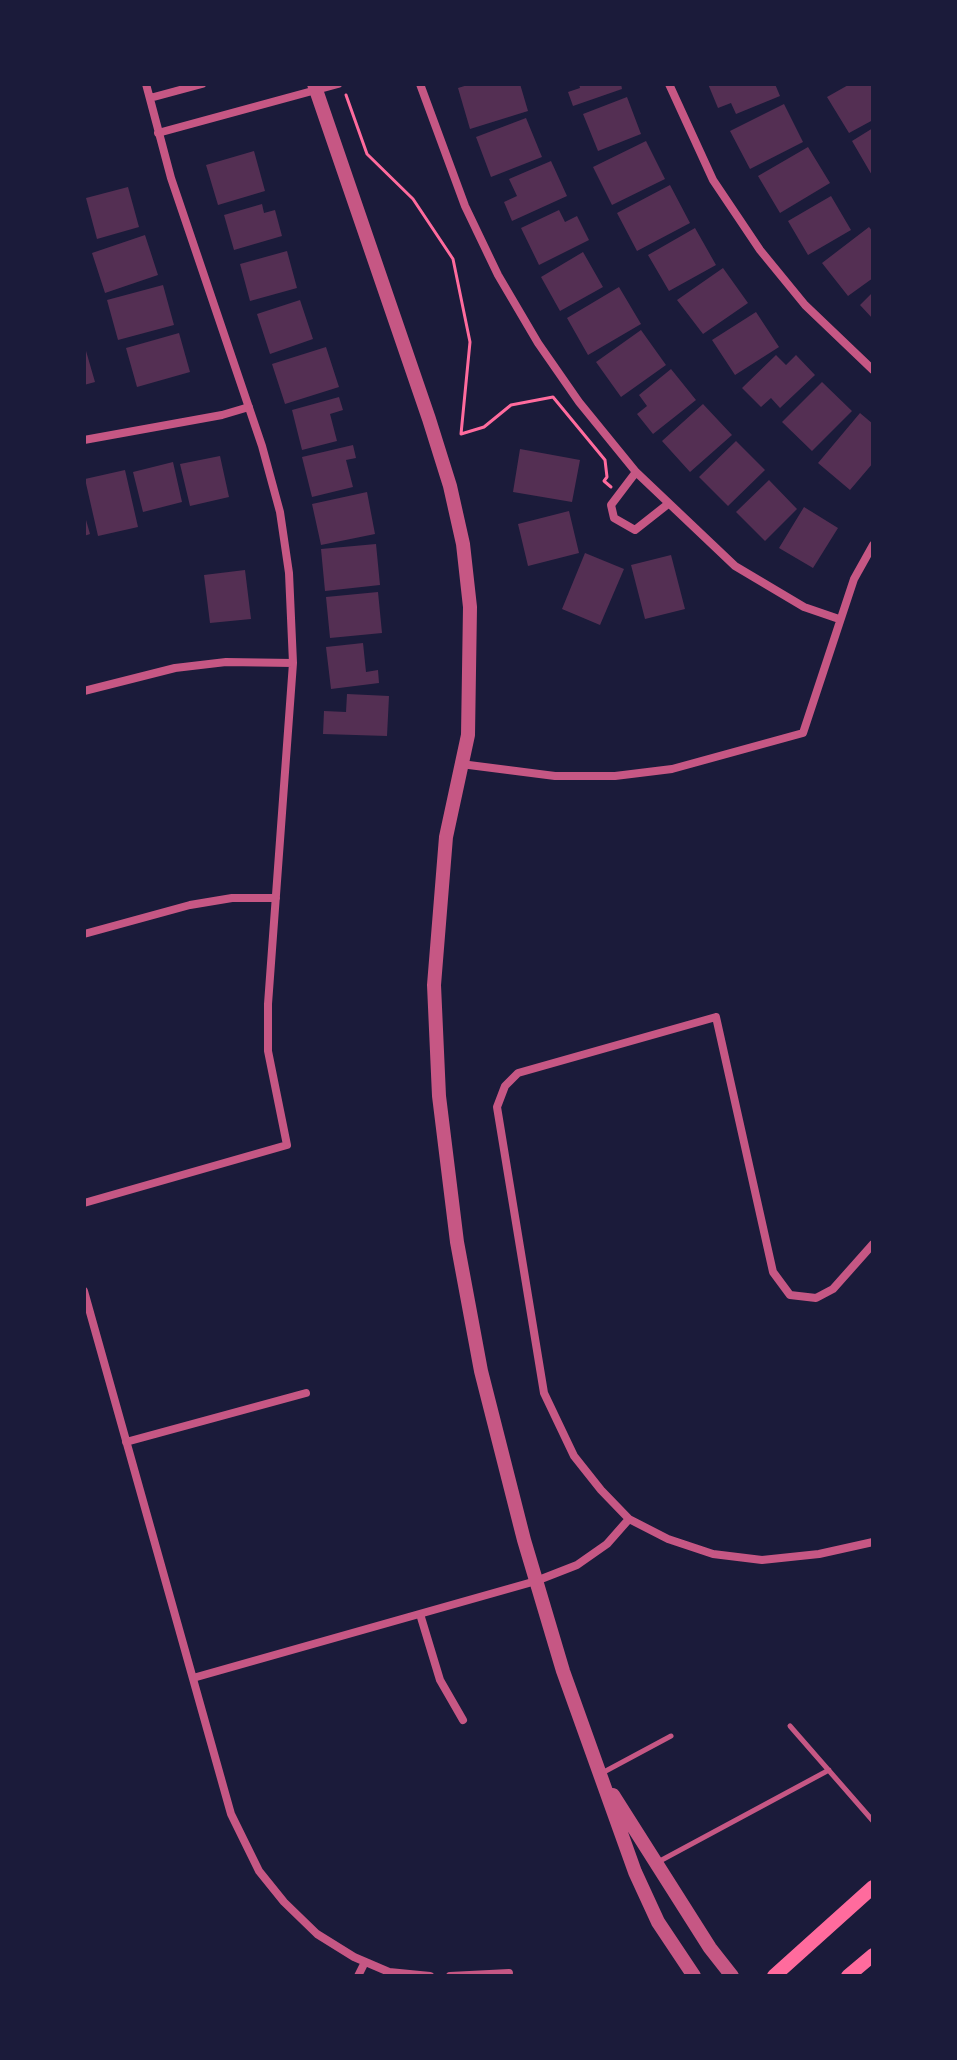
<!DOCTYPE html>
<html>
<head>
<meta charset="utf-8">
<style>
	body { margin:0 }
	#map { position:relative; width:957px; height:2060px; overflow:hidden; background:#1b1b3a; font-family:Cabin,sans-serif }
	canvas { display:block }
	.frame { position:absolute; inset:0; border:86px solid #1b1b3a; pointer-events:none }
</style>
</head>
<body>
<div id="map">
<canvas width="957" height="2060"></canvas>
<div class="frame"></div>
</div>
<script>
const ctx = document.querySelector('canvas').getContext('2d');
ctx.lineJoin = 'round';
function fillPath(path, color) { ctx.fillStyle = color; ctx.fill(path, 'evenodd'); }
const poly = rows => new Path2D(rows.map(r => 'M' + r).join(''));
function strokePath(path, color, width, dash) { ctx.strokeStyle = color; ctx.lineWidth = width; ctx.lineCap = dash ? 'butt' : 'round'; ctx.setLineDash(dash || []); ctx.stroke(path); }
fillPath(poly([
	[471,84,520,84,528,111,470,129,458,88],
	[579,84,621,84,622,89,573,106,568,92,580,88],
	[708,84,775,84,780,96,736,114,731,103,718,108],
	[850,84,873,84,873,120,849,133,827,97],
	[627,97,641,134,598,151,583,114],
	[784,104,803,142,750,169,730,131],
	[526,118,542,157,491,177,476,137],
	[873,128,873,177,852,141],
	[646,141,665,179,612,205,593,167],
	[808,147,830,183,780,213,758,176],
	[254,151,265,191,218,205,206,165],
	[551,161,567,196,512,221,504,202,517,196,509,179],
	[670,185,690,223,637,251,617,213],
	[128,187,139,227,97,239,86,198],
	[831,196,851,230,808,255,788,221],
	[262,204,264,213,275,210,282,236,234,250,224,215],
	[559,210,565,222,577,216,589,240,539,265,521,228],
	[869,227,873,232,873,278,848,296,822,263],
	[695,228,716,265,669,291,648,255],
	[145,235,158,275,105,293,92,253],
	[287,251,297,288,250,301,240,264],
	[583,252,603,287,560,311,541,277],
	[723,268,748,303,703,334,677,300],
	[163,285,174,325,118,340,107,300],
	[619,287,641,324,588,355,567,318],
	[873,292,873,319,860,305],
	[300,300,313,339,270,354,257,314],
	[756,312,779,347,735,375,712,340],
	[641,330,666,365,621,397,596,362],
	[179,333,190,372,137,387,126,348],
	[84,344,95,382,84,385],
	[326,347,339,387,285,404,272,364],
	[776,355,786,365,796,355,815,375,780,408,771,398,761,407,742,388],
	[671,369,696,400,653,434,637,414,647,406,639,395],
	[822,382,852,411,812,451,782,422],
	[339,397,343,410,330,414,337,441,302,450,292,410],
	[703,404,732,435,690,472,662,441],
	[860,413,873,424,873,463,850,490,818,463],
	[736,441,765,470,728,506,699,477],
	[353,445,356,458,346,460,353,487,312,497,302,457],
	[520,449,580,460,572,502,513,492],
	[220,456,229,497,190,506,180,464],
	[173,462,182,502,143,512,133,472],
	[125,470,138,527,98,536,85,479],
	[769,480,797,509,765,541,736,512],
	[367,492,375,534,321,545,312,504],
	[804,507,838,528,813,568,779,548],
	[569,511,579,553,528,566,518,524],
	[84,513,90,534,84,536],
	[376,544,380,585,325,591,321,549],
	[585,553,624,569,600,625,562,609],
	[671,555,685,609,645,619,631,565],
	[245,570,251,619,210,623,204,575],
	[378,592,382,633,330,638,326,597],
	[363,643,366,672,378,670,379,683,331,689,326,647],
	[347,694,389,696,387,736,323,734,324,711,346,712]
]), '#542f53');
strokePath(poly([
	[346,95,367,154,413,199,453,259,470,342,461,434,484,427,511,405,553,397,605,460,607,477,604,481,611,487]
]), '#ff6b9d', 3);
strokePath(poly([
	[790,1726,873,1821],
	[602,1773,671,1736],
	[658,1862,829,1770]
]), '#c65784', 5);
strokePath(poly([
	[420,84,465,206,498,275,538,343,579,402,636,472,735,566,804,607,839,619],
	[669,84,713,180,760,250,805,305,873,370],
	[150,98,202,84],
	[158,133,338,84],
	[84,440,222,415,249,407],
	[636,472,611,505,614,518,635,530,668,504],
	[84,691,175,668,226,662,293,663],
	[461,764,555,776,615,776,672,769,803,733,854,579,873,545],
	[84,934,190,905,232,898,276,898],
	[84,1203,287,1145,268,1051,268,1004,293,663,289,573,280,512,262,446,171,178,146,84],
	[873,1244,833,1289,816,1298,790,1295,773,1272,716,1017,518,1073,505,1086,497,1107,544,1393,574,1456,601,1490,629,1519,668,1539,713,1554,762,1560,819,1554,873,1542],
	[84,1291,231,1814,259,1871,284,1902,317,1934,354,1957,389,1972,430,1976],
	[126,1442,306,1393],
	[420,1614,440,1680,463,1720],
	[193,1678,536,1581,577,1565,607,1544,629,1519],
	[358,1976,365,1962],
	[450,1976,509,1973]
]), '#c65784', 8);
strokePath(poly([
	[314,84,429,419,450,486,463,544,470,607,468,735,446,837,434,985,439,1096,457,1242,481,1371,524,1540,563,1671,635,1872,658,1922,694,1976],
	[613,1795,710,1948,732,1976]
]), '#c65784', 14);
strokePath(poly([
	[774,1976,873,1887],
	[848,1976,873,1955]
]), '#ff6b9d', 14);
</script>
</body>
</html>
